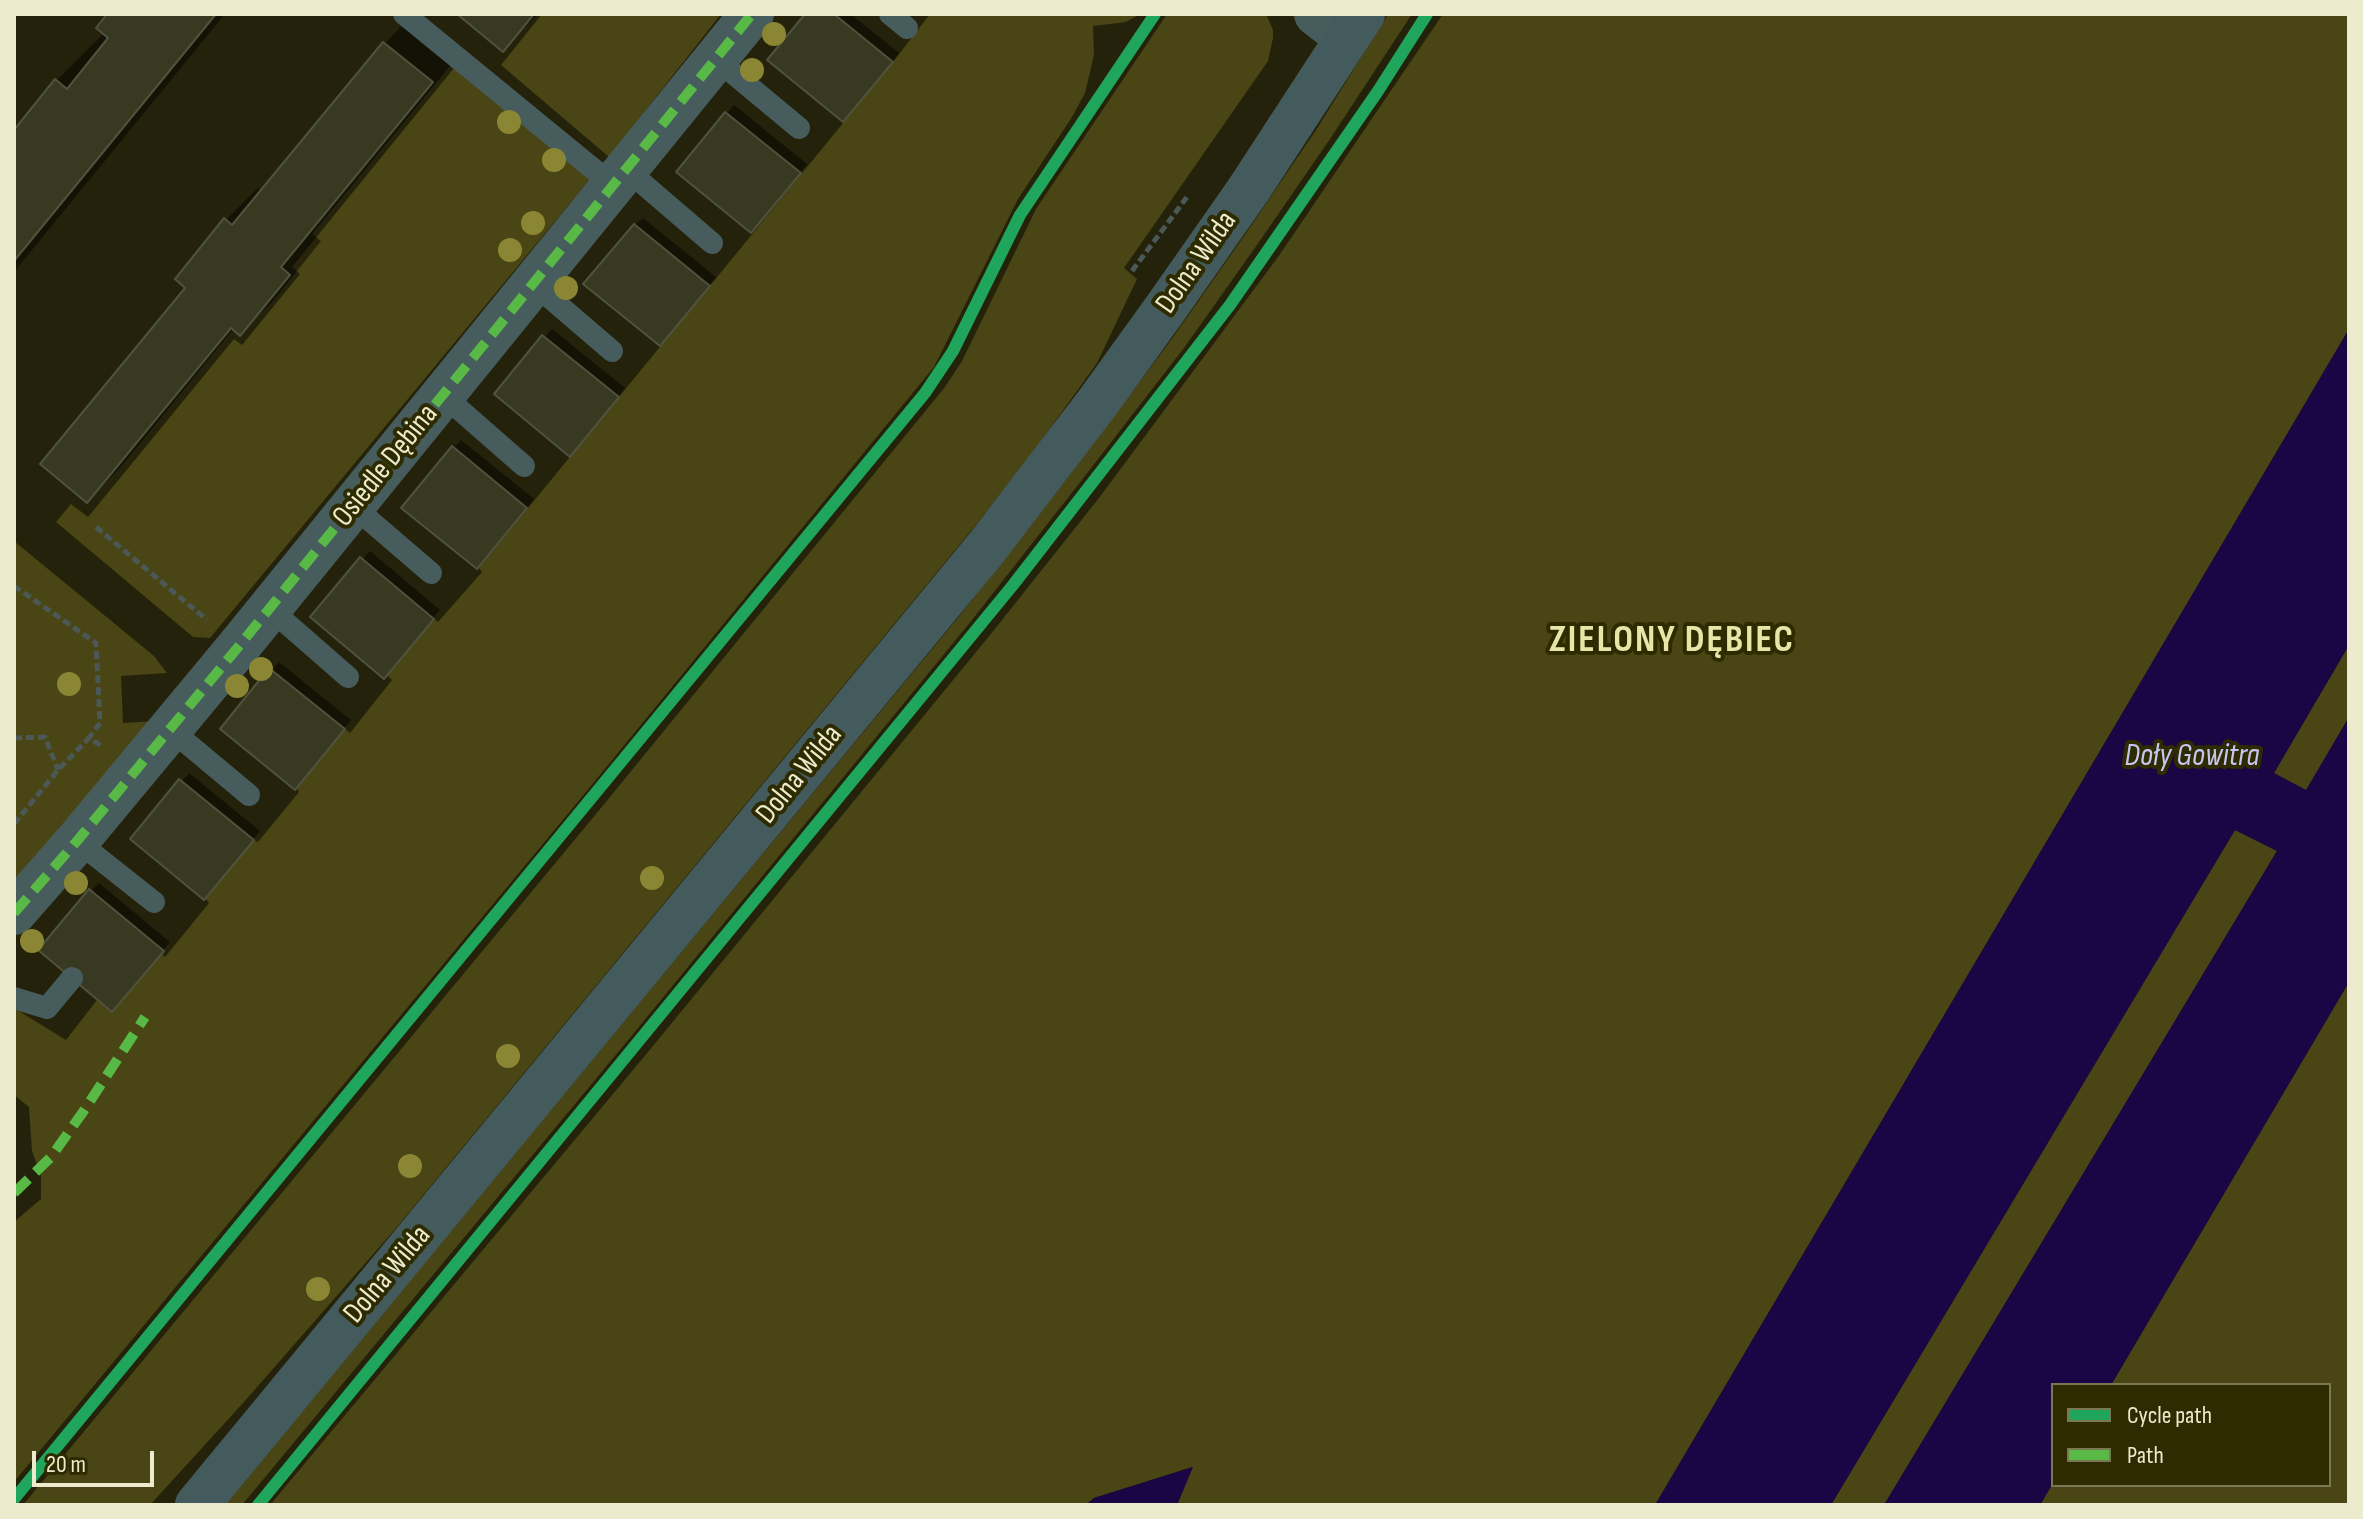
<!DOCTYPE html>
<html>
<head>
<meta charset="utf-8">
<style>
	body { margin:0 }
	#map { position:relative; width:2363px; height:1519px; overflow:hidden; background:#24220a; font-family:"Sofia Sans Condensed",sans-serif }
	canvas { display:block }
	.frame { position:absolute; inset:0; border:16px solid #edebce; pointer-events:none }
	.legend { position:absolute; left:2051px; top:1383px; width:280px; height:104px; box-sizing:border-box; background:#2e2b00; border:2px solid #7a7852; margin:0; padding:10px 14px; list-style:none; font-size:24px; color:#edebce }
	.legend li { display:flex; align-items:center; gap:16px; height:40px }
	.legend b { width:40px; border:2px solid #7a7852 }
	.scale { position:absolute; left:32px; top:1451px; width:122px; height:36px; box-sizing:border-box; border:4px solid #edebce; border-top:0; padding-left:10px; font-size:24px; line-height:28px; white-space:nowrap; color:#edebce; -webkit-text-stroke:6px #2e2b00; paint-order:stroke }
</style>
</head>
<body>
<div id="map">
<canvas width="2363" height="1519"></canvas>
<div class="frame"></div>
<ul class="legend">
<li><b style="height:10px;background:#20a55d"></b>Cycle path</li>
<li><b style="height:10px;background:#58b947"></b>Path</li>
</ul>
<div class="scale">20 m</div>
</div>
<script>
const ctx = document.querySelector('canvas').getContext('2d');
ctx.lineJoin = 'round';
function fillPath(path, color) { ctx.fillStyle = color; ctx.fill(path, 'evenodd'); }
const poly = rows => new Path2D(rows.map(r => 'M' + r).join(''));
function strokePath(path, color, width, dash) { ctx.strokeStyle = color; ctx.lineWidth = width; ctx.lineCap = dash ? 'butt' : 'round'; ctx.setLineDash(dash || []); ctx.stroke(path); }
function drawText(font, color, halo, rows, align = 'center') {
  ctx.font = font + ' "Sofia Sans Condensed",sans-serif'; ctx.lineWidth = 8; ctx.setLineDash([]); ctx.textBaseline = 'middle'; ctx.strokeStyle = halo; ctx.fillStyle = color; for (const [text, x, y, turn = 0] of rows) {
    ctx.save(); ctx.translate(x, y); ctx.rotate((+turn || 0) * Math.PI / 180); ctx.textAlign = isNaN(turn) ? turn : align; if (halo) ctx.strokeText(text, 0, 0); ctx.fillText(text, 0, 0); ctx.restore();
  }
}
fillPath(poly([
	[542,14,721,14,609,157,501,65],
	[930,14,1140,14,1126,22,1093,26,1094,55,1085,93,1072,117,1018,199,934,367,581,798,14,1482,14,1222,41,1199,41,1176,32,1151,29,1107,14,1095,14,1008,66,1040,97,1000,112,1012,162,954,165,957,209,903,205,898,254,840,258,842,299,792,297,788,345,729,350,733,392,680,387,675,434,619,438,622,482,572,479,568,893,62],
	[1167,14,1266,14,1273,30,1273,38,1268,61,1124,268,1137,279,1097,363,1031,455,975,526,397,1227,244,1402,150,1505,23,1505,596,814,945,387,962,361,1036,209],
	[1388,14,1412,14,1330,139,1257,245,1184,348,1078,485,972,620,629,1039,242,1505,224,1505,961,614,1068,477,1171,340,1244,236,1316,130],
	[1443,14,2349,14,2349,329,1655,1505,1177,1505,1192,1467,1094,1498,1086,1505,270,1505,648,1052,990,635,1099,498,1278,257],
	[454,68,590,179,210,638,193,637,56,522,71,504,88,517,234,339,242,345,300,274,292,267],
	[14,541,154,656,167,673,121,676,123,723,158,721,14,894],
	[2349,645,2349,717,2306,791,2274,773],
	[2235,830,2277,851,1884,1505,1831,1505],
	[2349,982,2349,1505,2040,1505,2053,1483,2053,1485,2329,1485,2329,1385,2111,1385]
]), '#494514');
fillPath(poly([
	[2349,329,2349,645,2274,773,2306,790,2349,717,2349,982,2111,1385,2053,1385,2053,1483,2040,1505,1884,1505,2277,851,2235,830,1831,1505,1655,1505],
	[1193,1467,1177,1505,1086,1505,1094,1498]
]), '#1a0545');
fillPath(poly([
	[110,14,225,14,14,272,14,133,57,80,104,33],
	[414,14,464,49,312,234,321,241,273,301,240,333,234,328,120,468,87,501,188,287,226,220,258,188,262,191,385,43],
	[460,14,538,14,503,49],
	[808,14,851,14,899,53,851,112],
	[734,105,807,164,758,223,679,172],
	[643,218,716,277,668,336,635,225],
	[552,329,625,388,578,446,496,394],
	[461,440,534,499,485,559,454,447],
	[370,551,440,610,391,668,313,617],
	[279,662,351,720,303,779,223,729],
	[189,773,260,831,211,890,132,839],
	[99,883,170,942,120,1001,91,891]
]), '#0007');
const building = poly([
	[107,14,216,14,14,261,14,130,55,79,67,89,108,38,96,28,107,14],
	[457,14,534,14,503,52,457,14],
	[805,14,834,14,893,62,843,122,767,60,805,14],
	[383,42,433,82,281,267,290,275,240,336,231,328,87,503,40,464,185,288,175,279,224,218,232,225,383,42],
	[725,112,801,173,751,233,676,172,725,112],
	[634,224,710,286,660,346,583,284,634,224],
	[542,335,619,397,570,457,494,394,542,335],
	[452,446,527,508,477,569,401,508,452,446],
	[360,557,434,619,384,679,310,617,360,557],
	[269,668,345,729,295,790,220,729,269,668],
	[179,779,254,840,204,900,130,839,179,779],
	[89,889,164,951,112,1012,38,950,89,889]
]);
fillPath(building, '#373920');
strokePath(building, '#4f523d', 2);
strokePath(poly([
	[1132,271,1187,197],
	[96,527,207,620],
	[14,586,96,643,100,723,89,738,103,747],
	[14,738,45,737,58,770],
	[14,824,58,770,89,738]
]), '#4b5855', 5, [8, 4]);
strokePath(poly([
	[404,14,614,186],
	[890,14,907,28],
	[716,59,799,128],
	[627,170,712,243],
	[534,284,612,351],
	[443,395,524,466],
	[353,506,431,573],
	[269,608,348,677],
	[170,729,249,795],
	[77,841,154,902],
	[14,998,47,1008,72,978]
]), '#475c5c', 22);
strokePath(poly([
	[1316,14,1347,38],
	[14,913,77,841,239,646,752,14]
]), '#475c5c', 44);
strokePath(poly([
	[197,1505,987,547,1098,402,1165,309,1249,189,1363,14]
]), '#445b5e', 44);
strokePath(poly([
	[14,913,77,841,239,646,752,14],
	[14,1193,51,1157,83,1112,145,1017]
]), '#58b947', 10, [20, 10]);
strokePath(poly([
	[14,1499,925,393,953,351,1020,215,1155,14],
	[258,1505,1013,585,1230,305,1378,91,1427,14]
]), '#20a55d', 12);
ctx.fillStyle = '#8b8634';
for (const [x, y] of [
	[774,34],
	[752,70],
	[509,122],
	[554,160],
	[533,223],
	[510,250],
	[566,288],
	[261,669],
	[69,684],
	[237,686],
	[652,878],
	[76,883],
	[32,941],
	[508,1056],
	[410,1166],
	[318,1289]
]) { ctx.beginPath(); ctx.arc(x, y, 12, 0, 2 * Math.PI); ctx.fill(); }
drawText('30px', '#edebce', '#2e2b00', [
	["Dolna Wilda",1197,263,-55],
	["Osiedle Dębina",386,466,-51],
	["Dolna Wilda",800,775,-51],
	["Dolna Wilda",388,1275,-50]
]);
drawText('italic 32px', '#c6c6f1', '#2e2b00', [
	["Doły Gowitra",2192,757]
]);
ctx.letterSpacing = '2px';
drawText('bold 38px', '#e8e5a9', '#2e2b00', [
	["ZIELONY DĘBIEC",1672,641]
]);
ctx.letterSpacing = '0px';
</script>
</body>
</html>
